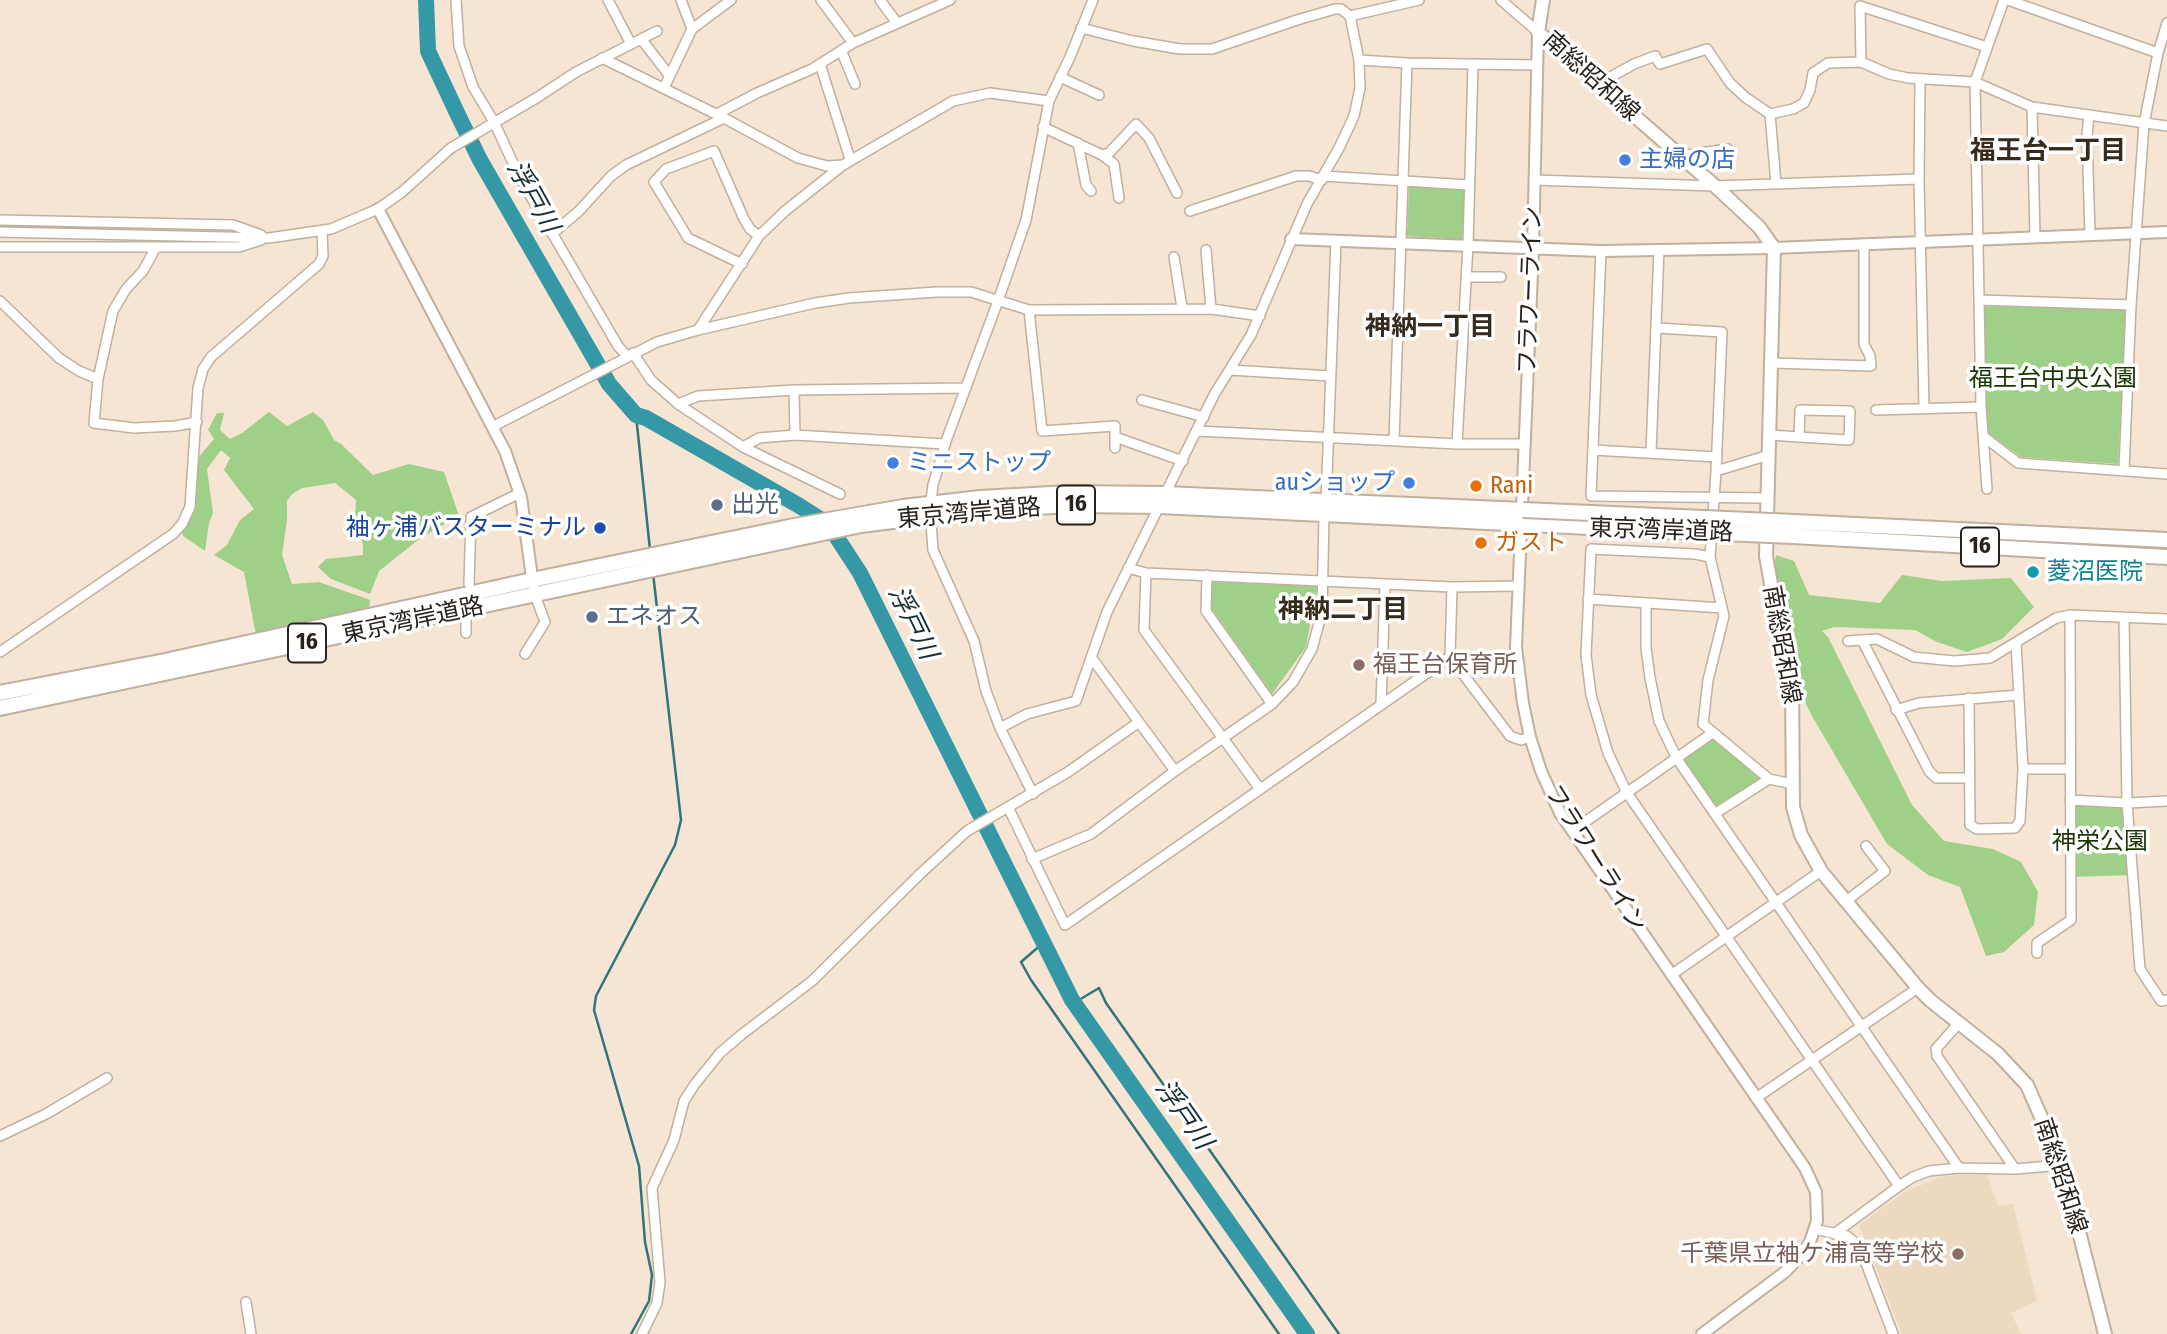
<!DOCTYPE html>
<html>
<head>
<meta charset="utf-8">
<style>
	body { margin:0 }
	canvas { display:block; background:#f5e5d2 }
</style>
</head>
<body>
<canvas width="2167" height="1334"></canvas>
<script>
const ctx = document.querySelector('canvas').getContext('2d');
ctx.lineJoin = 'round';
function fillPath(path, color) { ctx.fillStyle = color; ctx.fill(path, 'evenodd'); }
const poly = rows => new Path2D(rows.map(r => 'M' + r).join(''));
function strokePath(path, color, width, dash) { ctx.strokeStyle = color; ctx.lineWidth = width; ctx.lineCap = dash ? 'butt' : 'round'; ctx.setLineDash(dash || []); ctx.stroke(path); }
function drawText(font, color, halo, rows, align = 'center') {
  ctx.font = font + ' "Fira Sans Condensed","Noto Sans JP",sans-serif'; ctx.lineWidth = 7; ctx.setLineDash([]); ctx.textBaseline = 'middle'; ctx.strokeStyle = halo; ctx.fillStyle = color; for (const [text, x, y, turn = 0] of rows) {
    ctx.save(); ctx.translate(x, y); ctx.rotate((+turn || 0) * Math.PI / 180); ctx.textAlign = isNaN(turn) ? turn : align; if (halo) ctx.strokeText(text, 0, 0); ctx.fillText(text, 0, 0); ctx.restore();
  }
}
fillPath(poly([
	[1987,1174,1998,1206,2013,1204,2037,1301,2011,1313,2021,1334,1902,1334,1859,1225,1906,1191,1944,1176]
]), '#edd9c0');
fillPath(poly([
	[1409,186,1465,188,1462,239,1407,236],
	[1982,306,2126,310,2118,464,2021,457,1988,433,1984,399],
	[269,412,287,426,313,412,323,420,334,440,341,444,373,475,409,464,444,472,459,516,422,537,379,571,370,594,331,579,318,567,326,559,363,555,363,544,355,519,356,500,335,483,302,488,292,494,287,501,287,520,282,555,292,584,319,582,370,600,369,611,256,635,244,572,214,555,227,545,240,520,254,509,224,470,230,458,221,450,207,469,213,513,209,523,205,551,183,536,182,530,198,458,214,439,208,430,217,413,224,413,220,430,230,439,242,433],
	[1776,555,1794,561,1809,595,1880,603,1902,575,1942,581,2011,578,2034,607,2002,639,1967,652,1937,642,1915,630,1834,627,1822,631,1828,637,1912,805,1944,841,1993,849,2021,862,2038,892,2034,925,2004,952,1986,956,1960,887,1928,875,1887,844,1812,716,1800,692,1772,594],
	[1212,582,1317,586,1306,647,1272,694,1212,609],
	[1711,738,1763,779,1717,808,1683,760],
	[2070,800,2127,803,2133,875,2071,877]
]), '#9fd087');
strokePath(poly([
	[636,415,650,550],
	[1043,943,1021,962,1031,980,1279,1334],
	[1074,1003,1099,988,1106,1003,1339,1334],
	[631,1334,649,1301,652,1275,645,1242,639,1166,594,1010,596,996,675,845,681,820,653,573]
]), '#30757c', 2.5);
strokePath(poly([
	[426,0,428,51,458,115,480,160,609,384,636,415,646,418,798,505,828,524,860,573,1072,1000,1307,1334]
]), '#3498a6', 16);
const minor = poly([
	[456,0,459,46,473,87,494,122,520,178,618,346,627,356],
	[608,0,631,44],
	[681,0,692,29],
	[821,0,853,43],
	[880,0,897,23],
	[1501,0,1538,32],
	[2008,0,2158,53],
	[1350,16,1419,0],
	[642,40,669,75],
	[841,50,855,84],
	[602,58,724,118,798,158,827,166,843,165,953,101,990,93,1049,101],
	[1359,60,1407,63,1537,65],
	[1861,62,1860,6,1987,47],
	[820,64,850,159],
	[1060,77,1099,95],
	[1920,80,1919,179,1924,408],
	[1596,85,1634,64,1655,56,1660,64,1707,49,1730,83,1745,97,1770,114,1793,109,1804,103,1810,90,1813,73,1828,63,1861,62,1889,74,1908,78,1975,82,2032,107,2167,126],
	[664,88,692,29,731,0],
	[2032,107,2035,237],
	[717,114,757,93,812,69,853,43,950,0],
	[1770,114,1776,184],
	[2089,115,2087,136,2090,234],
	[1043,127,1102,155,1109,153,1136,124,1149,138,1177,193],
	[1078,143,1086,185,1091,191],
	[1102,155,1114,164,1119,198],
	[1680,156,1728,149],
	[1324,176,1469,185],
	[1535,180,1715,186,1919,179],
	[1190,211,1296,176,1309,176,1322,180],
	[0,220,233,225,261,235],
	[0,232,269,238,331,229,378,209,402,192,451,148,538,97,576,72,657,31],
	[552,234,579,211,611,176,626,165,724,118],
	[0,247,239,247,261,240],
	[156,247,143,271,126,289,113,311,98,379,94,423,134,428,175,426,197,422],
	[1206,250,1211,309],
	[1601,251,1591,496,1766,498],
	[1174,257,1182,308],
	[742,264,688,238,654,182,666,169,714,151,744,219,750,229,759,236],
	[1466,277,1501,277],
	[1980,300,2131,305],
	[0,301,59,358,79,371,98,379],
	[1029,310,1042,431,1115,426,1115,448],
	[1657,328,1722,332,1716,471,1710,557],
	[698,330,759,236,785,211,843,165],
	[633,353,651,380,678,404,743,447,840,494],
	[1773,363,1871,366,1870,356,1864,344,1864,244],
	[1230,370,1330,376],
	[794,390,795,435],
	[1142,400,1204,417],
	[678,404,698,396,794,390,966,388],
	[1876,410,1981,407],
	[492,427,657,342,698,330,815,303,849,298,937,292,971,292,1029,310,1212,309,1260,316],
	[1198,431,1457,444,1525,444],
	[1770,435,1799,437,1849,440,1850,411,1800,410,1799,437],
	[1983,436,2018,463,2167,474],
	[1115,437,1183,461],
	[1394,441,1407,63],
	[1457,444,1468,245,1473,65],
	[743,447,759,438,795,435,945,444],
	[1593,450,1717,457],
	[1651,452,1659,250],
	[2124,470,2131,305,2144,124,2158,53,2167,23],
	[1716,471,1769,455],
	[1987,489,1981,407,1975,82,2004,0],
	[1326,501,1336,241],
	[1128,568,1146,573,1452,587,1518,586],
	[1146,573,1144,630,1260,789],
	[1207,575,1206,611,1272,704],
	[469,584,471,517,520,493],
	[1452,587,1450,657,1510,736,1521,740,1530,737],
	[1588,599,1722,608],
	[1646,603,1646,648,1650,678,1659,721,1677,759,1959,1168],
	[2124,617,2127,803,2140,969,2161,1001,2167,1000],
	[466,633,466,617],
	[1862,640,1929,771,1936,778,1968,778],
	[1848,641,1877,639,1914,657,1954,661,1990,658,2056,618,2070,615,2167,619],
	[0,652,173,534,182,524,190,507,198,388,203,369,211,357,319,264,323,256,322,231],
	[525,654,545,622,535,595],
	[1091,657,1175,771],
	[1969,698,1970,825,1977,829,2015,828,2020,821,2023,769,2016,643],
	[1381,705,1385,584],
	[1896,710,1919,703,2019,695],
	[1000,728,1027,714,1076,701,1107,612,1214,395,1251,335,1307,204,1339,148,1354,116,1360,88,1359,60,1350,16,1341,9,1335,9,1297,20,1212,49,1180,49,1133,41,1081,28],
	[2023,769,2069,769],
	[1793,784,1769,779,1703,724,1708,680,1724,616,1710,557,1695,554,1591,549,1586,655,1591,695,1608,753,1627,793,1899,1186],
	[1033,794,1000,728,986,691,974,641,933,550,930,509,933,485,946,441,998,301,1026,220,1049,101,1070,57,1093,0],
	[2070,800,2127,803,2167,801],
	[1008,807,1065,925,1450,657],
	[1716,813,1769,779],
	[1572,831,1711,734],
	[1032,859,1091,834,1175,771,1272,704,1293,682,1312,649,1322,612,1324,515],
	[1845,902,1885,871,1866,846],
	[2037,953,2037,943,2071,920,2070,615],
	[1671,975,1821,871],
	[1958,1024,1936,1049,1937,1056,2015,1169],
	[1756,1098,1918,988],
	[0,1136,46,1114,107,1078],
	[1814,1229,1847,1236,1853,1241,1864,1258,1893,1334],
	[1834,1234,1899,1186,1913,1177,1929,1171,1959,1168,2015,1169,2062,1165],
	[246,1302,251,1334],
	[642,1334,657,1303,660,1282,652,1188,674,1140,684,1101,695,1084,720,1053,741,1035,812,981,920,874,967,831,1068,772,1139,722]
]);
const tertiary = poly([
	[1538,32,1533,249,1516,647,1523,703,1530,737,1541,771,1560,813,1805,1168,1816,1192,1817,1221,1810,1242,1803,1253,1785,1272,1702,1334],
	[378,209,505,451,521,497,533,585],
	[1291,239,1601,251,1774,248,2167,232]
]);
const secondary = poly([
	[1543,0,1538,32,1715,186,1759,227,1774,248,1766,556,1774,601,1792,678,1793,807,1801,835,1821,871,1918,988,1931,1001,1998,1054,2027,1085,2062,1165,2105,1334]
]);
const trunk = poly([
	[1794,522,2167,540],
	[1793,536,2167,557],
	[0,693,165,661,532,580,789,527,903,507,980,498,1069,493,1166,494,1523,510],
	[0,708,861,525,979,510,1073,505,1160,506,1630,529]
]);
strokePath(minor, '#bfb09f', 12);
strokePath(tertiary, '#bfb09f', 14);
strokePath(secondary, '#bfb09f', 16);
strokePath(trunk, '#bfb09f', 18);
strokePath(minor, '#fff', 9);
strokePath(tertiary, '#fff', 10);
strokePath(secondary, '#fff', 12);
strokePath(trunk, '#fff', 14);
const trunkBridge = poly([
	[1523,510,1794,522],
	[1630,529,1793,536]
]);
strokePath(trunkBridge, '#bfb09f', 18, []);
strokePath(trunkBridge, '#fff', 14);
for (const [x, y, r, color] of [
	[1625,160,7,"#3f7fe0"],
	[893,463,7,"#3f7fe0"],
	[1409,483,7,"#3f7fe0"],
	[1476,486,7,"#e8710a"],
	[717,505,7,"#5c6f8a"],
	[600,528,7,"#1a4fb4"],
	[1481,543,7,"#e8710a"],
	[2033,572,7,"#0f9aa8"],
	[592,617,7,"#5c6f8a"],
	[1359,665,7,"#8d6e63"],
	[1958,1254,7,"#8d6e63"]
]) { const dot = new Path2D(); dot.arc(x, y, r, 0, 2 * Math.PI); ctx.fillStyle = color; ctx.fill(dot); strokePath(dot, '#fff', 2.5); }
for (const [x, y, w] of [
	[1076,505,38],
	[1980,547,38],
	[307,643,38]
]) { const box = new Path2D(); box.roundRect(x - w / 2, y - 19.5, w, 39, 5); ctx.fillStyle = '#fff'; ctx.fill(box); strokePath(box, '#28221b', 2); }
drawText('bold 23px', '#28221b', null, [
	["16",1076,505],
	["16",1980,547],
	["16",307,643]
]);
drawText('24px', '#28221b', '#fff', [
	["南総昭和線",1591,77,42],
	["フラワーライン",1531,290,-88],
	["東京湾岸道路",969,514,-5],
	["東京湾岸道路",1661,531,2],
	["東京湾岸道路",413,621,-12],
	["南総昭和線",1781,645,80],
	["フラワーライン",1595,859,58],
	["南総昭和線",2060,1176,72]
]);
drawText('24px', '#366cbe', '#fff', [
	["主婦の店",1639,160],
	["ミニストップ",907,463],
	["auショップ",1395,483,"right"]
], 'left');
drawText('24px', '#173601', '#fff', [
	["福王台中央公園",2053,379],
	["神栄公園",2100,842]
]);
drawText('24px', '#c56008', '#fff', [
	["Rani",1490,486],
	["ガスト",1495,543]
], 'left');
drawText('24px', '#4e5e75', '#fff', [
	["出光",731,505],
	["エネオス",606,617]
], 'left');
drawText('24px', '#164399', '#fff', [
	["袖ヶ浦バスターミナル",586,528]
], 'right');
drawText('24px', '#0d838f', '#fff', [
	["菱沼医院",2047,572]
], 'left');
drawText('24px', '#785e54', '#fff', [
	["福王台保育所",1373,665],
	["千葉県立袖ケ浦高等学校",1944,1254,"right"]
], 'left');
drawText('bold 26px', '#372b1c', '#fff', [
	["福王台一丁目",2048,152],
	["神納一丁目",1430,328],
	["神納二丁目",1343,611]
]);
drawText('italic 26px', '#182e32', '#fff', [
	["浮戸川",532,197,61],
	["浮戸川",912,623,64],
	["浮戸川",1183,1115,55]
]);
</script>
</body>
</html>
